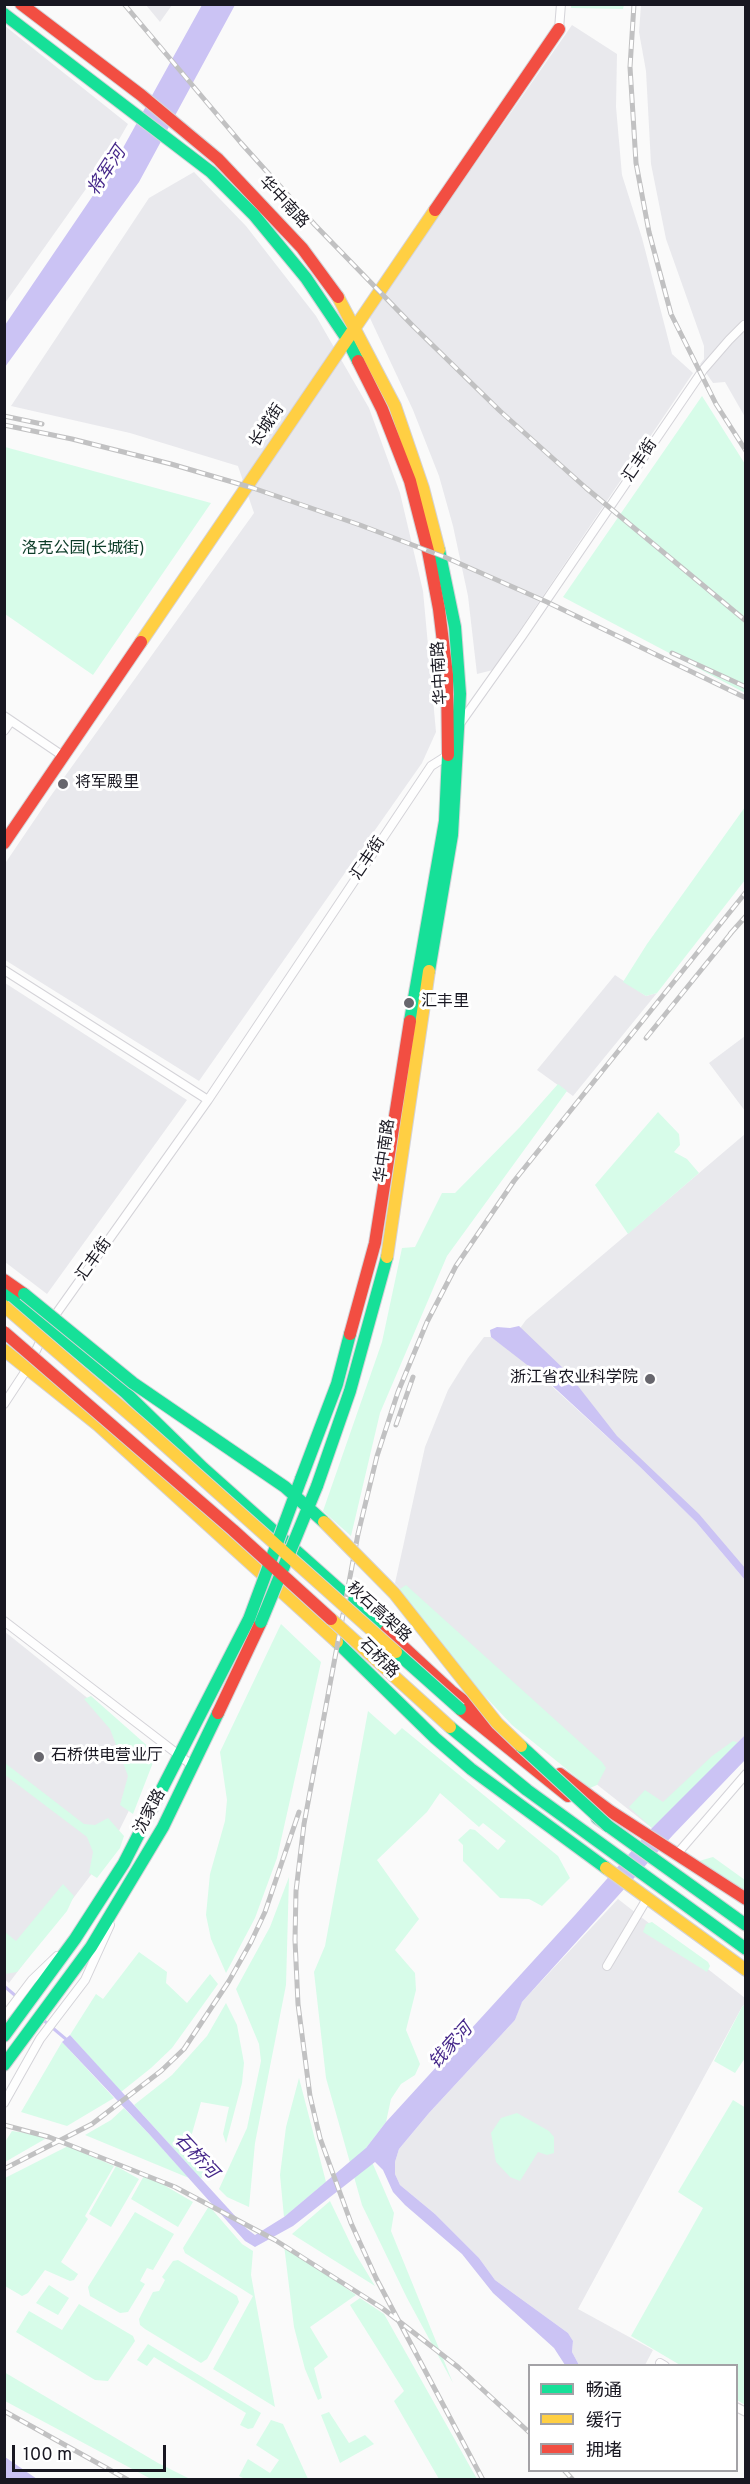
<!DOCTYPE html>
<html>
<head>
<meta charset="utf-8">
<style>
	body { margin:0 }
	#map { position:relative; width:750px; height:2484px; overflow:hidden; background:#fafafa; font-family:Overpass,"Noto Sans SC",sans-serif }
	canvas { display:block }
	.frame { position:absolute; inset:0; border:6px solid #181721; pointer-events:none }
	.legend { position:absolute; left:528px; top:2364px; width:210px; height:108px; box-sizing:border-box; background:#fff; border:2px solid #a3a2a6; margin:0; padding:8px 10px; list-style:none; font-size:18px; color:#181721 }
	.legend li { display:flex; align-items:center; gap:12px; height:30px }
	.legend b { width:30px; border:2px solid #a3a2a6 }
	.scale { position:absolute; left:12px; top:2445px; width:154px; height:27px; box-sizing:border-box; border:3px solid #181721; border-top:0; padding-left:8px; font-size:18px; line-height:21px; white-space:nowrap; color:#181721; -webkit-text-stroke:4px #fff; paint-order:stroke }
</style>
</head>
<body>
<div id="map">
<canvas width="750" height="2484"></canvas>
<div class="frame"></div>
<ul class="legend">
<li><b style="height:8px;background:#16e098"></b>畅通</li>
<li><b style="height:8px;background:#ffcf43"></b>缓行</li>
<li><b style="height:8px;background:#f24e42"></b>拥堵</li>
</ul>
<div class="scale">100 m</div>
</div>
<script>
const ctx = document.querySelector('canvas').getContext('2d');
ctx.lineJoin = 'round';
function fillPath(path, color) { ctx.fillStyle = color; ctx.fill(path, 'evenodd'); }
const poly = rows => new Path2D(rows.map(r => 'M' + r).join(''));
function strokePath(path, color, width, dash) { ctx.strokeStyle = color; ctx.lineWidth = width; ctx.lineCap = dash ? 'butt' : 'round'; ctx.setLineDash(dash || []); ctx.stroke(path); }
function drawText(font, color, halo, rows, align = 'center') {
  ctx.font = font + ' Overpass,"Noto Sans SC",sans-serif'; ctx.lineWidth = 6; ctx.setLineDash([]); ctx.textBaseline = 'middle'; ctx.strokeStyle = halo; ctx.fillStyle = color; for (const [text, x, y, turn = 0] of rows) {
    ctx.save(); ctx.translate(x, y); ctx.rotate((+turn || 0) * Math.PI / 180); ctx.textAlign = isNaN(turn) ? turn : align; if (halo) ctx.strokeText(text, 0, 0); ctx.fillText(text, 0, 0); ctx.restore();
  }
}
fillPath(poly([
	[146,5,172,5,160,22],
	[641,5,745,5,745,417,725,382,713,383,700,364,704,359,704,346,666,239,651,164,646,71,639,32],
	[572,25,617,54,616,107,622,175,642,238,672,354,693,373,493,670,477,674,468,596,453,526,439,476,413,410,369,316],
	[5,26,128,124,110,155,5,303],
	[194,172,246,226,316,316,369,408,400,493,423,591,436,732,422,763,199,1081,5,960,4,865,50,797,254,513,238,466,130,433,11,406,149,198],
	[615,975,646,996,657,993,573,1096,537,1070],
	[5,983,187,1100,47,1294,5,1262],
	[745,1036,745,1111,709,1063],
	[745,1134,745,1575,697,1517,513,1338,526,1320],
	[484,1337,491,1337,522,1359,639,1466,696,1522,745,1580,745,1735,652,1828,514,1719,395,1583,425,1447,448,1390,468,1358],
	[4,1631,151,1749,154,1760,109,1851,9,1983,4,1979],
	[618,1899,745,1998,745,2004,742,2007,578,2309,653,2350,645,2365,579,2365,572,2352,573,2341,568,2333,495,2280,479,2258,435,2214,400,2185,395,2174,395,2162,399,2149,429,2113,515,2020,521,2003]
]), '#e9e9ed');
fillPath(poly([
	[571,5,571,4,624,5,623,9,571,8],
	[702,396,745,464,745,693,563,597],
	[5,447,211,503,93,675,5,614],
	[745,807,745,880,657,993,646,996,623,982,647,944],
	[558,1084,567,1091,447,1256,380,1413,351,1536,323,1511,382,1342,402,1248,415,1247,442,1193,455,1193,519,1128],
	[658,1112,679,1134,680,1145,674,1152,687,1159,699,1173,628,1234,595,1185],
	[406,1585,602,1762,606,1768,597,1785,590,1788,512,1725,430,1638,394,1593],
	[281,1624,321,1662,277,1858,255,1918,226,1973,211,1939,206,1915,210,1874,225,1821,227,1800,220,1752],
	[91,1696,151,1749,154,1760,133,1814,120,1805,128,1776,110,1729,84,1699],
	[368,1711,395,1735,402,1728,558,1856,570,1878,542,1906,529,1899,500,1898,463,1861,463,1845,458,1840,470,1829,475,1830,498,1850,506,1841,483,1823,479,1827,440,1793,427,1812,377,1860,419,1919,395,1950,415,1973,416,1990,406,2030,420,2064,415,2075,401,2084,391,2099,386,2122,366,2148,394,2213,391,2231,453,2383,407,2298,362,2205,326,2078,314,1972,325,1946],
	[733,1741,739,1743,652,1828,629,1807,645,1790,663,1802,712,1756],
	[5,1763,84,1824,95,1825,108,1818,124,1836,120,1848,97,1878,89,1873,93,1852,87,1837,5,1775],
	[713,1857,745,1880,745,1893,699,1861],
	[289,1877,286,1985,255,2143,249,2207,227,2197,219,2189,247,2128,261,2061,259,2044,236,1989,270,1927],
	[63,1884,74,1896,67,1911,17,1972,5,1974,5,1932,16,1941],
	[652,1922,708,1962,710,1966,707,1972,643,1932,646,1924],
	[139,1952,167,1972,166,1983,187,2003,210,1974,218,1984,172,2048,151,2068,121,2092,70,2035,96,1994,103,1999],
	[226,2003,237,2025,244,2063,242,2083,226,2143,223,2134,229,2107,201,2102,189,2144,212,2155,201,2179,134,2105,172,2075,207,2036],
	[745,2004,745,2058,735,2073,714,2061,742,2007],
	[62,2042,114,2098,67,2126,21,2112],
	[299,2078,326,2182,284,2217,280,2175,286,2127],
	[733,2100,746,2108,745,2405,737,2400,736,2366,680,2365,631,2336,703,2208,678,2192],
	[124,2108,150,2135,189,2178,85,2135,111,2120],
	[517,2113,549,2131,554,2137,554,2153,547,2155,538,2152,520,2181,510,2177,496,2162,491,2133,501,2118],
	[12,2131,33,2134,45,2139,5,2162,5,2142],
	[68,2146,114,2166,85,2216,88,2219,61,2262,78,2274,74,2280,70,2281,45,2270,28,2293,22,2296,5,2286,5,2178],
	[116,2166,139,2179,111,2227,89,2214],
	[145,2174,193,2202,178,2227,131,2199],
	[330,2201,355,2253,375,2286,292,2234],
	[209,2206,242,2244,253,2251,251,2275,275,2407,213,2369,253,2296,185,2253,183,2248],
	[135,2212,174,2234,153,2270,147,2268,140,2281,145,2284,128,2312,120,2313,90,2296,88,2287],
	[284,2245,356,2295,310,2327,328,2357,314,2368,322,2398,318,2400,305,2369,294,2327],
	[178,2260,237,2296,239,2302,207,2359,201,2363,145,2329,140,2325,139,2319,153,2292,159,2291,165,2280,162,2277,173,2261],
	[49,2285,69,2298,58,2315,36,2303],
	[360,2298,384,2314,477,2479,439,2479,394,2401,404,2391,350,2305],
	[79,2304,133,2336,135,2341,108,2381,95,2380,16,2332,29,2311,62,2330],
	[148,2344,261,2413,253,2428,248,2429,240,2425,246,2413,154,2357,147,2366,137,2360],
	[4,2372,158,2463,190,2479,151,2479,5,2401],
	[329,2412,349,2443,365,2435,374,2444,340,2463,321,2415],
	[271,2420,283,2424,308,2479,245,2479,239,2476,248,2459,270,2473,279,2460,256,2445]
]), '#d7fce9');
fillPath(poly([
	[202,5,235,5,139,182,5,367,5,325,113,166],
	[519,1326,567,1372,617,1436,699,1514,745,1568,745,1580,696,1522,639,1466,544,1378,491,1337,490,1330,497,1327,510,1328],
	[745,1735,745,1760,673,1835,522,2002,515,2020,429,2113,399,2149,395,2162,395,2174,400,2185,435,2214,479,2258,495,2280,568,2333,573,2341,572,2352,579,2365,565,2365,554,2348,493,2293,462,2254,405,2205,393,2192,383,2170,375,2162,293,2226,255,2247,245,2241,150,2135,62,2042,70,2035,247,2229,255,2235,284,2217,366,2148,386,2122,575,1915,652,1828],
	[4,2457,5,2457,37,2479,5,2479]
]), '#cbc3f4');
strokePath(poly([
	[4,1986,17,1997],
	[42,2019,67,2040]
]), '#cbc3f4', 3);
const street = poly([
	[559,29,561,4],
	[4,716,63,756],
	[459,725,522,636,703,370,729,340,744,325],
	[4,731,11,721],
	[4,970,208,1100],
	[51,1321,208,1100,431,766,450,754],
	[4,1404,27,1369,42,1338],
	[4,1621,193,1766],
	[677,1854,746,1774],
	[607,1966,648,1897],
	[4,2017,32,1980,57,1956],
	[4,2103,40,2039,85,1980,110,1925],
	[660,2363,665,2366],
	[736,2407,746,2412]
]);
const fast = poly([
	[4,14,211,172,254,215,306,278,347,339,358,361],
	[429,971,452,835,460,694,455,627,439,550],
	[410,1021,445,821,448,755],
	[4,1291,126,1393,203,1468,386,1631],
	[301,1479,337,1384,350,1334],
	[317,1486,350,1391,387,1257],
	[337,1642,435,1738,471,1769,606,1868],
	[450,1727,527,1790,746,1949],
	[597,1818,746,1925],
	[4,2036,75,1939,124,1863,249,1619],
	[4,2065,91,1947,163,1827,218,1713]
]);
const slow = poly([
	[338,297,395,406,423,488,439,550],
	[141,642,435,210],
	[387,1257,429,971],
	[4,1350,98,1425,337,1642],
	[606,1868,746,1970]
]);
const jam = poly([
	[21,4,141,95,218,159,302,248,338,297],
	[435,210,559,29],
	[358,361,382,409,410,481,428,551,439,609,447,675,448,755],
	[4,843,141,642],
	[4,1280,24,1294],
	[350,1334,375,1243,410,1021],
	[386,1631,451,1691,494,1725],
	[460,1709,568,1796],
	[218,1713,261,1622],
	[560,1774,610,1811,746,1899]
]);
strokePath(street, '#d4d3d8', 10);
strokePath(fast, '#d4d3d8', 14);
strokePath(slow, '#d4d3d8', 14);
strokePath(jam, '#d4d3d8', 14);
strokePath(street, '#fefefe', 8);
strokePath(fast, '#16e098', 12);
strokePath(slow, '#ffcf43', 12);
strokePath(jam, '#f24e42', 12);
const rail = poly([
	[124,4,241,143,315,225,413,326,500,411,586,488,746,621],
	[634,4,630,67,636,163,649,232,671,314,716,404,746,451],
	[4,416,42,424],
	[4,425,72,439,171,464,253,488,360,525,447,558,547,602,746,698],
	[672,653,746,687],
	[730,934,746,916],
	[646,1038,736,927],
	[396,1425,413,1377],
	[4,2125,49,2137,175,2187,275,2240,382,2308,458,2367,530,2433],
	[4,2169,92,2124,161,2071,184,2049,229,1981,251,1942,265,1912,299,1812],
	[4,2411,128,2480],
	[564,2470,573,2480],
	[483,2480,376,2278,351,2223,320,2138,310,2096,298,2004,295,1940,296,1891,304,1824,358,1534,377,1456,398,1392,427,1322,456,1266,514,1181,746,892]
]);
strokePath(rail, '#c1c1c2', 5);
strokePath(rail, '#fff', 3, [9]);
const fastBridge = poly([
	[24,1294,133,1383,285,1487,324,1522],
	[249,1619,301,1479],
	[261,1622,317,1486],
	[396,1652,460,1709],
	[521,1746,608,1826]
]);
const slowBridge = poly([
	[4,1306,143,1426,396,1652],
	[324,1522,394,1593,497,1723,521,1746],
	[331,1619,450,1727]
]);
const jamBridge = poly([
	[4,1332,233,1530,331,1619]
]);
strokePath(fastBridge, '#d4d3d8', 14, []);
strokePath(slowBridge, '#d4d3d8', 14, []);
strokePath(jamBridge, '#d4d3d8', 14, []);
strokePath(fastBridge, '#16e098', 12);
strokePath(slowBridge, '#ffcf43', 12);
strokePath(jamBridge, '#f24e42', 12);
for (const [x, y, r, color] of [
	[63,784,6,"#67666d"],
	[409,1003,6,"#67666d"],
	[650,1379,6,"#67666d"],
	[39,1757,6,"#67666d"]
]) { const dot = new Path2D(); dot.arc(x, y, r, 0, 2 * Math.PI); ctx.fillStyle = color; ctx.fill(dot); strokePath(dot, '#fff', 2); }
drawText('16px', '#181721', '#fff', [
	["华中南路",283,203,47],
	["长城街",268,426,-56],
	["汇丰街",641,461,-56],
	["华中南路",441,673,-93],
	["汇丰街",369,859,-56],
	["华中南路",386,1151,-82],
	["汇丰街",95,1260,-55],
	["秋石高架路",378,1613,42],
	["石桥路",378,1659,45],
	["沈家路",151,1812,-62]
]);
drawText('16px', '#0c3c28', '#fff', [
	["洛克公园(长城街)",83,550]
]);
drawText('16px', '#181721', '#fff', [
	["将军殿里",75,784],
	["汇丰里",421,1003],
	["浙江省农业科学院",638,1379,"right"],
	["石桥供电营业厅",51,1757]
], 'left');
drawText('italic 18px', '#46288a', '#fff', [
	["将军河",108,172,-57],
	["钱家河",452,2047,-48],
	["石桥河",195,2157,47]
]);
</script>
</body>
</html>
